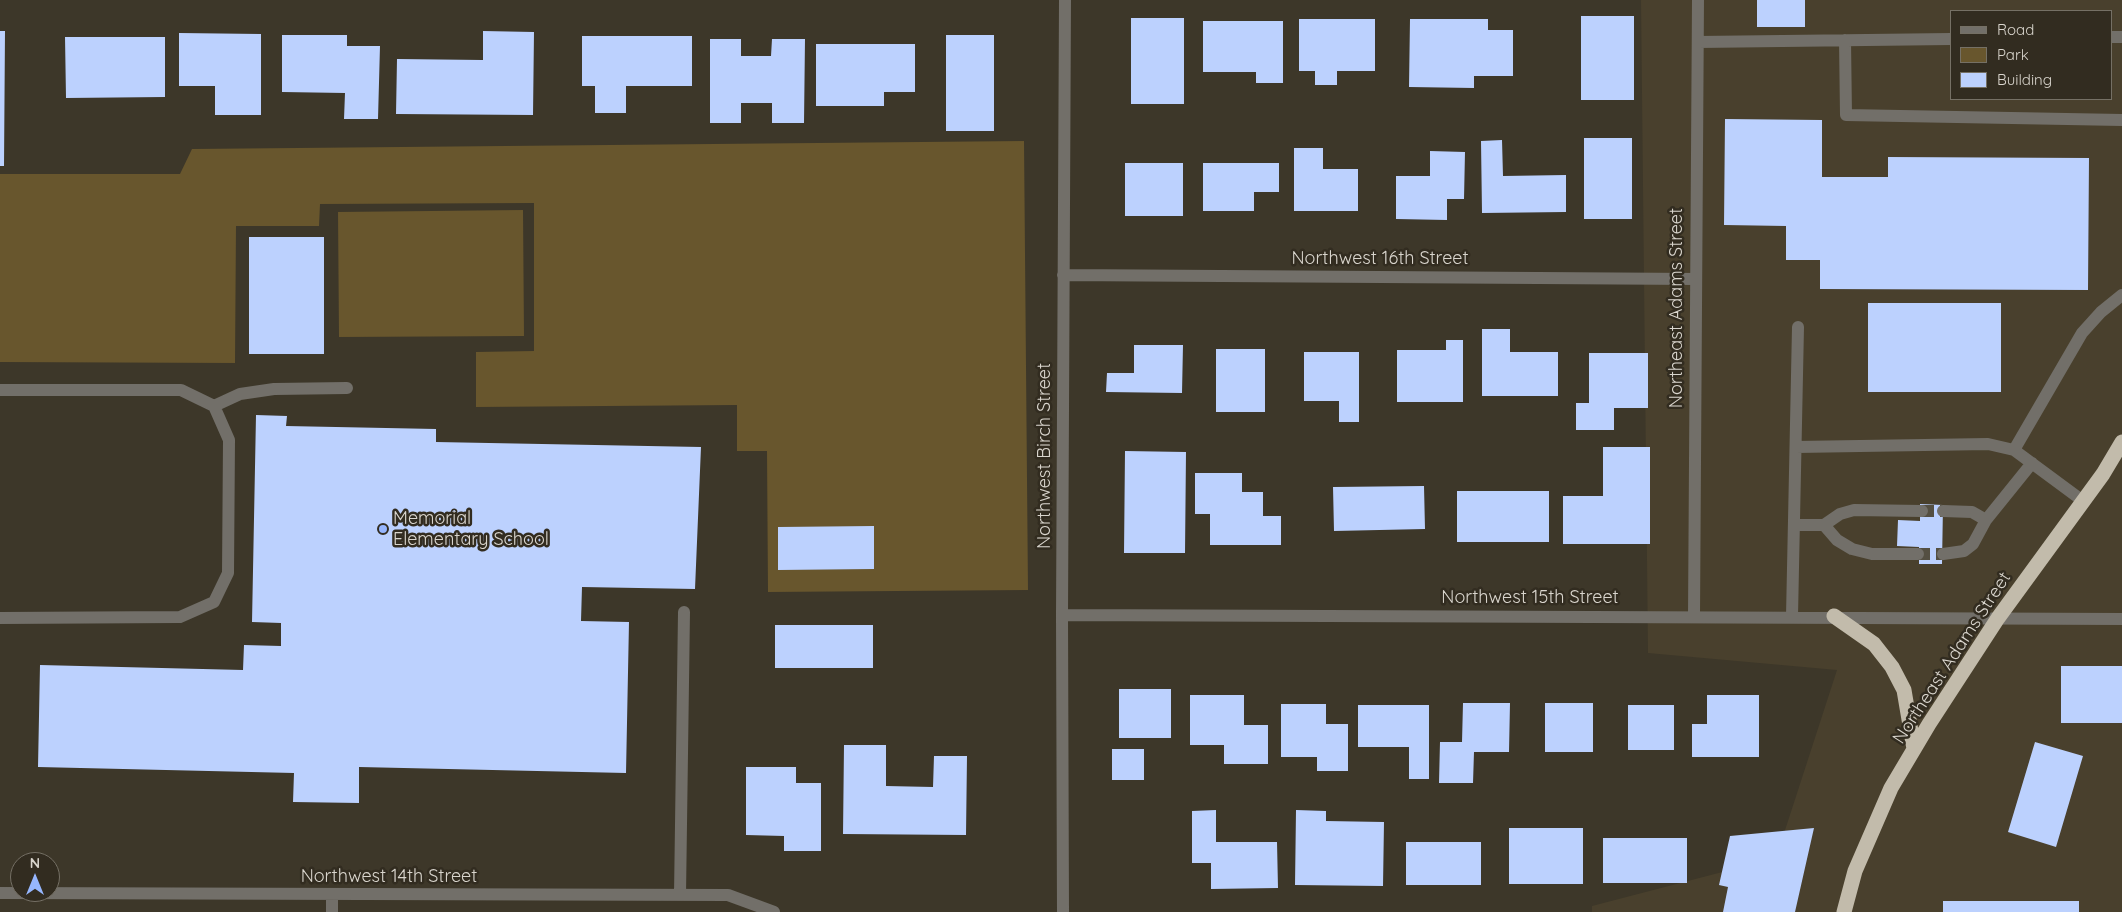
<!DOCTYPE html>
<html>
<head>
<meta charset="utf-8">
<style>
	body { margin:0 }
	#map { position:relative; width:2122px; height:912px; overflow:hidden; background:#3d3729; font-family:Quicksand,sans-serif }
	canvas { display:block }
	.legend { position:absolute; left:1950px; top:10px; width:162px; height:90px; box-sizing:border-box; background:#322c20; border:1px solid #757065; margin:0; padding:6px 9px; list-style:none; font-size:15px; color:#d9d5cd }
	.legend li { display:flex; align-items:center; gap:10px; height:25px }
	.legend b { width:25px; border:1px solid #757065 }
	.north { position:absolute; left:10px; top:852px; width:50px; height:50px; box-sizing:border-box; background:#322c20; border:1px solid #757065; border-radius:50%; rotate:0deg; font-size:14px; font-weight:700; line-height:20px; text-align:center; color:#d9d5cd }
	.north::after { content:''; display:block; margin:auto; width:18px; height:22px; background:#96b6fd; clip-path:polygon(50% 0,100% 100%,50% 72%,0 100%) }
</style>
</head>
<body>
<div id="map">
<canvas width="2122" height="912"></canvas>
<ul class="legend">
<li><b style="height:6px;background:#726f69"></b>Road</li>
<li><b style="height:14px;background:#68562d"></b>Park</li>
<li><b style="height:14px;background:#bcd1fe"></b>Building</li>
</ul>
<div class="north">N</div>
</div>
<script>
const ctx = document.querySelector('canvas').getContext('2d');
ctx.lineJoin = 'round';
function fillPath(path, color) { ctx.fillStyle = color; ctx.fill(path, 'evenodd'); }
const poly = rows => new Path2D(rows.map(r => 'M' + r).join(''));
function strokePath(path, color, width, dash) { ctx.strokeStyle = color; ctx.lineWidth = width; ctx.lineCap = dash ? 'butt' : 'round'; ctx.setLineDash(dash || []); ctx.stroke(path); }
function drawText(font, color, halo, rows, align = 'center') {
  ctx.font = font + ' Quicksand,sans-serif'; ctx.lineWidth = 5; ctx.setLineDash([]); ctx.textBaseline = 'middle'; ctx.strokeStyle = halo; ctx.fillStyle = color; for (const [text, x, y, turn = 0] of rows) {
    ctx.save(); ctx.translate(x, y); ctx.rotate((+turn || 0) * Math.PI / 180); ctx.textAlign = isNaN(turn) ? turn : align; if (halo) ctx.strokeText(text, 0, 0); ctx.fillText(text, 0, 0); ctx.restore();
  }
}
fillPath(poly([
	[1641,0,2122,0,2122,912,1592,912,1592,906,1776,858,1837,670,1648,653],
	[1951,11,2111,11,2111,99,1951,99]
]), '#49402d');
fillPath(poly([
	[1024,141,1028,590,768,592,767,451,737,451,737,405,476,407,476,352,534,351,534,203,320,204,319,226,236,226,235,363,0,362,0,174,180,174,192,149],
	[523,210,524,336,339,337,338,212]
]), '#68562d');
fillPath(poly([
	[1757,0,1805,0,1805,27,1757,27],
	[1581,16,1634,16,1634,100,1581,100],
	[1131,18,1184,18,1184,104,1131,104],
	[1299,19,1375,19,1375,71,1337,71,1337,85,1315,85,1315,71,1299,71],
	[1410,19,1488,19,1488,30,1513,30,1513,76,1474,76,1474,88,1409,87],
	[1203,21,1283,21,1283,83,1256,83,1256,72,1203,72],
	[0,31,5,31,4,166,0,166],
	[483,31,534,32,533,115,396,114,397,59,483,60],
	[179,33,261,34,261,115,215,115,215,86,179,86],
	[282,35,347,35,347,46,380,46,378,119,344,119,345,93,282,92],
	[946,35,994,35,994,131,946,131],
	[582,36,692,36,692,86,626,86,626,113,595,113,595,86,582,86],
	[65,37,165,37,165,97,66,98],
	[710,39,741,39,741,56,771,56,772,39,805,39,804,123,772,123,772,103,741,103,741,123,710,123],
	[816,44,915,44,915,92,884,92,884,106,816,106],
	[1725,119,1822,120,1822,177,1888,177,1888,157,2089,158,2088,290,1820,289,1820,260,1786,260,1786,226,1724,225],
	[1584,138,1632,138,1632,219,1584,219],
	[1502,140,1503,176,1566,175,1566,212,1482,213,1481,141],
	[1294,148,1323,148,1323,169,1358,169,1358,211,1294,211],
	[1430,151,1465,152,1464,199,1447,199,1447,220,1396,219,1396,176,1430,176],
	[1125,163,1183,163,1183,216,1125,216],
	[1203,163,1279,163,1279,192,1254,192,1254,211,1203,211],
	[249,237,324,237,324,354,249,354],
	[1868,303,2001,303,2001,392,1868,392],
	[1482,329,1510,329,1510,352,1558,352,1558,396,1482,396],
	[1446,340,1463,340,1463,402,1397,402,1397,350,1446,350],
	[1134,345,1183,345,1182,393,1106,392,1107,373,1134,373],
	[1216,349,1265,349,1265,412,1216,412],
	[1304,352,1359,352,1359,422,1339,422,1339,401,1304,401],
	[1589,353,1648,353,1648,408,1614,408,1614,430,1576,430,1576,403,1589,403],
	[256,415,287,416,286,426,436,429,436,442,701,447,695,589,582,587,581,621,629,622,626,773,359,767,359,803,293,802,294,773,38,767,40,665,243,670,244,645,281,646,281,623,252,622],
	[1603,447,1650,447,1650,544,1563,544,1563,496,1603,496],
	[1125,451,1186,452,1185,553,1124,553],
	[1195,473,1242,473,1242,492,1263,492,1263,516,1281,516,1281,545,1210,545,1210,514,1195,514],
	[1424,486,1425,529,1334,531,1333,487],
	[1457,491,1549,491,1549,542,1457,542],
	[1920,504,1943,505,1942,564,1919,564,1919,547,1897,546,1898,520,1920,521],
	[874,526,874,569,778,570,778,527],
	[775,625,873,625,873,668,775,668],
	[2061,666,2122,666,2122,723,2061,723],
	[1119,689,1171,689,1171,738,1119,738],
	[1190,695,1244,695,1244,725,1268,725,1268,764,1224,764,1224,745,1190,745],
	[1707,695,1759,695,1759,757,1692,757,1692,724,1707,724],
	[1463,703,1510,703,1509,752,1474,752,1473,783,1439,783,1440,742,1462,742],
	[1545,703,1593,703,1593,752,1545,752],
	[1281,704,1326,704,1326,724,1348,724,1348,771,1317,771,1317,757,1281,757],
	[1358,705,1429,705,1429,779,1409,779,1409,747,1358,747],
	[1628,705,1674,705,1674,750,1628,750],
	[2035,742,2083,756,2056,847,2008,832],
	[844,745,886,745,886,786,933,787,934,756,967,756,966,835,843,834],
	[1112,749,1144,749,1144,780,1112,780],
	[746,767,796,767,796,783,821,783,821,851,784,851,784,836,746,835],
	[1216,810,1216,842,1277,842,1278,888,1211,889,1211,863,1192,863,1192,811],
	[1296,810,1326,811,1326,821,1384,822,1383,886,1295,885],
	[1509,828,1583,828,1583,884,1509,884],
	[1814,828,1795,912,1723,912,1728,887,1719,885,1730,836],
	[1603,838,1687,838,1687,883,1603,883],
	[1406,842,1481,842,1481,885,1406,885],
	[1943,901,2079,901,2079,912,1943,912]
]), '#bcd1fe');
strokePath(poly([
	[1922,511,1943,511],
	[1918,554,1943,554]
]), '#544f42', 12, [12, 6]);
strokePath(poly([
	[2111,37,2122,37],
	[1845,40,1846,115,2122,120],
	[1698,42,1951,39],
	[1063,275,1696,279],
	[0,390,181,390,214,406,229,440,228,573,214,602,180,617,0,618],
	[214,406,240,394,274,389,347,388],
	[1796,447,1988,444,2014,450,2083,501],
	[2014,450,2082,333,2101,312,2122,295],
	[1986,520,2032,463],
	[1794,525,1824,525],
	[1918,554,1872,554,1852,549,1837,540,1824,525,1840,514,1854,510,1922,511],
	[1943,554,1964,551,1973,544,1986,520,1972,512,1943,511],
	[1062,615,2122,619],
	[1694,616,1698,0],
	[1792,616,1798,327],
	[0,893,728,895,774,912],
	[680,895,684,612],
	[332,912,332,894],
	[1063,912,1062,615,1065,0]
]), '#726f69', 12);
strokePath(poly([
	[1834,616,1874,644,1892,667,1904,690,1914,749],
	[1844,912,1855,871,1891,788,1929,724,1998,618,2103,474,2122,442]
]), '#c2bbab', 15);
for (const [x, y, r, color] of [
	[383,529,5,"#96b6fd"]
]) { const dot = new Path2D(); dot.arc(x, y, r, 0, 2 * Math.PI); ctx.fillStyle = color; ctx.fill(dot); strokePath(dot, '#322c20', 2); }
drawText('18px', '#d9d5cd', '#322c20', [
	["Northwest 16th Street",1380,259],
	["Northeast Adams Street",1677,308,-90],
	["Northwest Birch Street",1045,456,-90],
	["Northwest 15th Street",1530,598],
	["Northeast Adams Street",1952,658,-57],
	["Northwest 14th Street",389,877]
]);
drawText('18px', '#d9d5cd', '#322c20', [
	["Memorial",393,519],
	["Elementary School",393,540]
], 'left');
</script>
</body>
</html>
